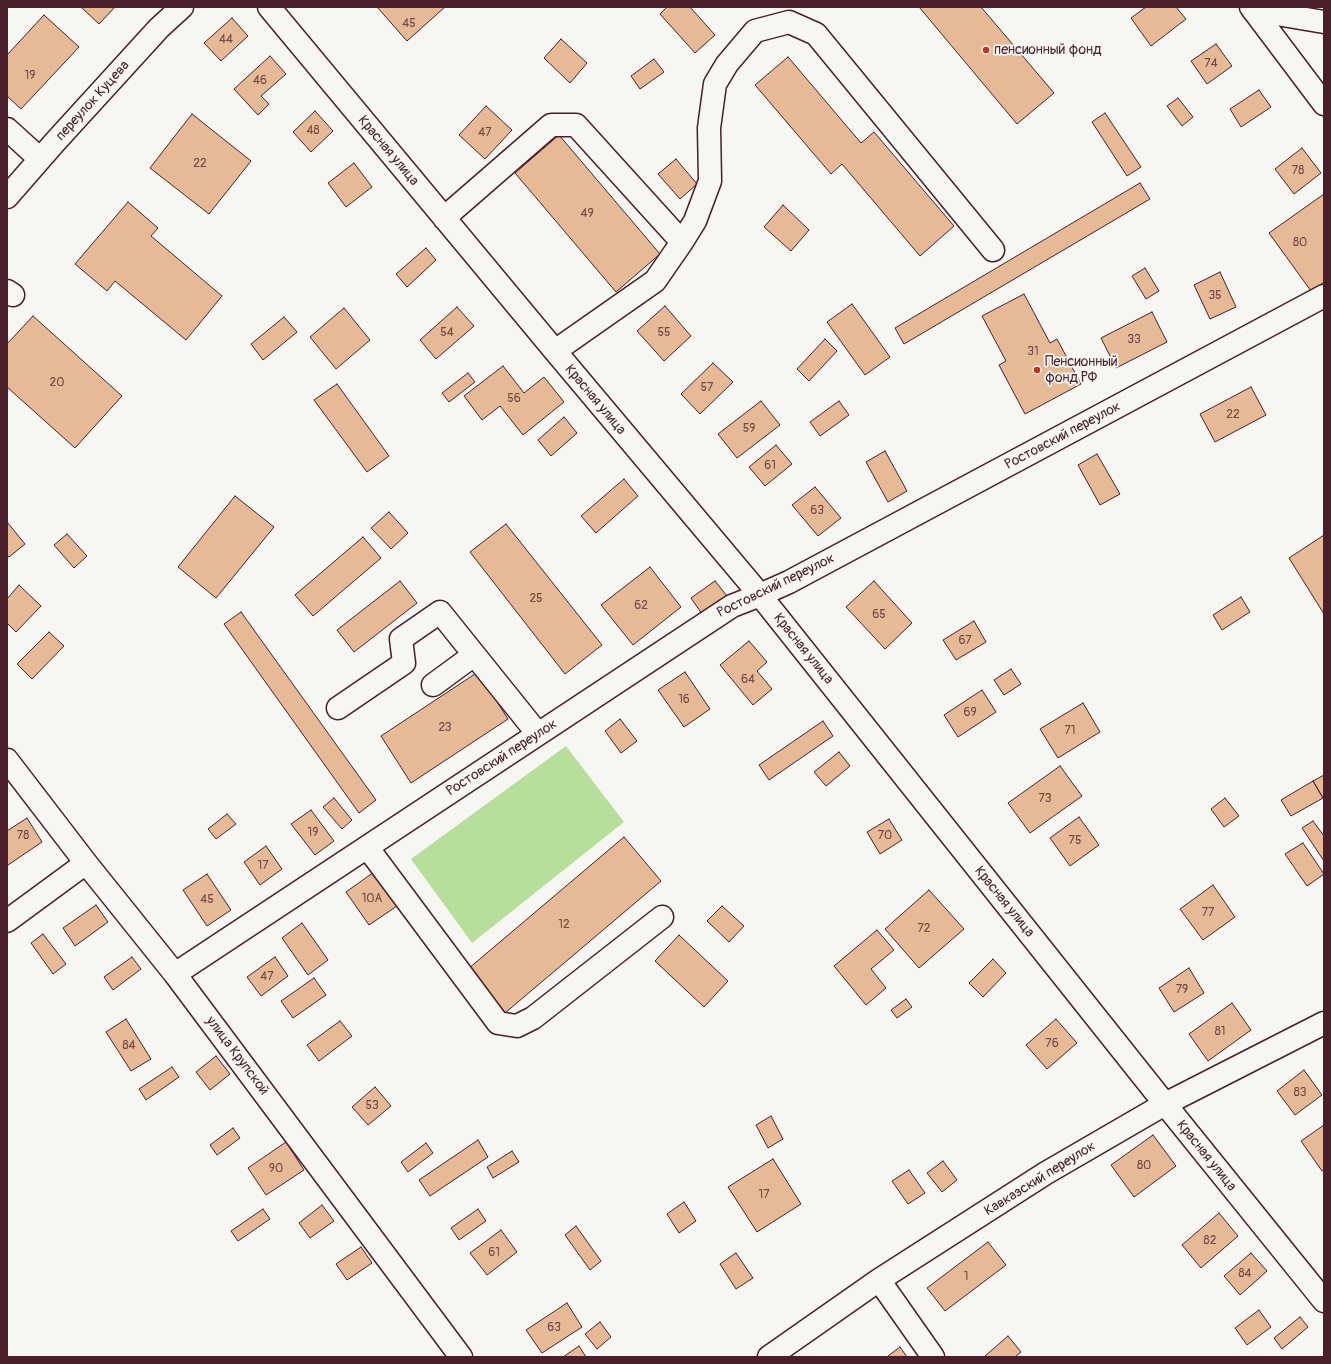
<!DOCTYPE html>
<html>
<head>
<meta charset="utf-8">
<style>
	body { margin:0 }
	#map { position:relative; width:1331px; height:1364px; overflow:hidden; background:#f6f6f2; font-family:Pangolin,sans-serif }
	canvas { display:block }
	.frame { position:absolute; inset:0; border:8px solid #4a1f2b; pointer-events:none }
</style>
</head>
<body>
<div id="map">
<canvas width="1331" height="1364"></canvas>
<div class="frame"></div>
</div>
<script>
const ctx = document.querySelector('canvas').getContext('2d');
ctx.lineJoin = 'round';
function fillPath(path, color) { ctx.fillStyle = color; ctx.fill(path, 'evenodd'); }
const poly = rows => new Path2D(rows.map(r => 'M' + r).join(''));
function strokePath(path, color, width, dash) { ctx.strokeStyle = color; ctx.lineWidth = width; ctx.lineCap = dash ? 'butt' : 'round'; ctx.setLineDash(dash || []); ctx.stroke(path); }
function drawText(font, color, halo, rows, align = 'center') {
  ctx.font = font + ' Pangolin,sans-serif'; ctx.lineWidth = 3.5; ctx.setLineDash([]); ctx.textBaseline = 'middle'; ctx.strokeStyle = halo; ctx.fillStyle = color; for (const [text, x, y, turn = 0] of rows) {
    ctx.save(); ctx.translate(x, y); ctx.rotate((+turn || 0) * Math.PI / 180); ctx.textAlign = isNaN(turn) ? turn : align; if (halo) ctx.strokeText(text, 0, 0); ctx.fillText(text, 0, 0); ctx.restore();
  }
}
fillPath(poly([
	[566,746,624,822,472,943,411,859]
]), '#b7df9b');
const building = poly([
	[81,7,115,7,99,24,81,7],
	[377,7,445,7,407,41,377,7],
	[667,7,690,7,715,35,695,53,660,14,667,7],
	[919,7,981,7,1054,93,1017,124,919,7],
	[1146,7,1176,7,1186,19,1151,46,1131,18,1146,7],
	[44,15,79,47,21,109,7,96,7,55,44,15],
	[232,18,248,36,221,61,204,43,232,18],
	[561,39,587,63,570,83,544,58,561,39],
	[1216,44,1232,66,1207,84,1191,61,1216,44],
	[270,56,286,74,261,96,269,104,258,115,234,89,270,56],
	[788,57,861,143,874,132,954,226,920,256,842,164,831,174,755,85,788,57],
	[654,59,664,72,640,89,631,76,654,59],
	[1259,90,1271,107,1241,127,1230,109,1259,90],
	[1178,98,1193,117,1182,126,1167,106,1178,98],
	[486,106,512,130,485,159,459,135,486,106],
	[315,111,333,131,311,152,293,132,315,111],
	[1105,113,1141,167,1127,176,1092,122,1105,113],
	[192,114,251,161,209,214,150,168,192,114],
	[559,135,660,254,616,292,515,173,559,135],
	[1302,148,1321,173,1294,194,1275,169,1302,148],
	[676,159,697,184,680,199,658,174,676,159],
	[354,163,372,187,346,207,328,183,354,163],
	[1140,183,1150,199,904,344,895,328,1140,183],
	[1324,194,1324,282,1311,291,1269,233,1324,194],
	[128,202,158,228,151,236,222,296,186,340,115,281,107,291,75,264,128,202],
	[783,205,809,230,791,251,764,227,783,205],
	[426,248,436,260,407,287,396,274,426,248],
	[1145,268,1159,291,1146,299,1132,276,1145,268],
	[1220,272,1236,307,1210,319,1194,285,1220,272],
	[1024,294,1050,343,1057,339,1081,384,1025,414,999,365,1006,361,982,316,1024,294],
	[852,304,890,357,865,375,827,322,852,304],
	[665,306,691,336,664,361,637,331,665,306],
	[457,307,474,326,436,359,420,340,457,307],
	[344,308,370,340,336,369,310,337,344,308],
	[1152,312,1167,342,1116,368,1101,338,1152,312],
	[33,316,122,396,75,448,7,387,7,344,33,316],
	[284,317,297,332,263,360,251,344,284,317],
	[825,339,837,351,809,381,797,369,825,339],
	[713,363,733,382,700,414,681,394,713,363],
	[503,366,524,393,544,377,564,402,523,435,500,406,482,420,464,396,503,366],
	[468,373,475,382,449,402,442,393,468,373],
	[337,384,389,456,367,472,314,400,337,384],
	[1251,387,1266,415,1215,442,1200,414,1251,387],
	[761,401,780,425,737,458,718,434,761,401],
	[839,401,849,415,820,436,810,422,839,401],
	[564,417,577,433,551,456,538,440,564,417],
	[776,445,792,464,765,486,749,467,776,445],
	[885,451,907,491,888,502,866,462,885,451],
	[1097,454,1120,494,1100,505,1078,465,1097,454],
	[624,479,638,496,596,533,581,516,624,479],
	[815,487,841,518,818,536,792,505,815,487],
	[235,496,274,527,216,598,178,567,235,496],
	[389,512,408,533,391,549,371,528,389,512],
	[7,522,25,544,9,557,7,555,7,522],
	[506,524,602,645,565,674,470,552,506,524],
	[67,534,87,556,74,568,54,545,67,534],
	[1324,535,1324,614,1289,558,1324,535],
	[363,537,381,558,313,616,295,595,363,537],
	[650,567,681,607,633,645,601,605,650,567],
	[400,581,417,603,354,652,337,630,400,581],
	[715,581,727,596,702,614,691,598,715,581],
	[874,581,912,623,885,649,846,607,874,581],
	[19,585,41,606,16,632,7,623,7,599,19,585],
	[1241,597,1250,612,1222,630,1213,615,1241,597],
	[241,612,376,800,359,813,224,624,241,612],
	[974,621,986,642,956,660,943,640,974,621],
	[49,632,64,646,32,679,17,664,49,632],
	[749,641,767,662,757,671,772,689,753,705,720,665,749,641],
	[1011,669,1021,684,1004,695,994,680,1011,669],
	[478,672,508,719,411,783,381,736,478,672],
	[685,672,710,709,684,727,658,690,685,672],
	[982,690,996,712,958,737,944,715,982,690],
	[1083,703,1100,732,1058,758,1040,729,1083,703],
	[620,719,637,741,621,753,605,731,620,719],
	[823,721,833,736,769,780,759,765,823,721],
	[839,752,850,766,826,786,814,772,839,752],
	[1060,766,1082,796,1030,833,1008,803,1060,766],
	[1324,775,1324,797,1323,798,1313,781,1324,775],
	[1313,781,1323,798,1291,816,1281,800,1313,781],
	[334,798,352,820,342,829,323,807,334,798],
	[1225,798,1239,816,1224,827,1211,809,1225,798],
	[311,810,334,841,315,855,291,824,311,810],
	[227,814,236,824,216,839,208,829,227,814],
	[1079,817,1099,845,1070,866,1050,838,1079,817],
	[27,818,42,842,8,865,7,863,7,831,27,818],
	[889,819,902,840,880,854,867,832,889,819],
	[1313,821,1324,836,1324,861,1302,828,1313,821],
	[624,837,661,881,505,1013,468,969,624,837],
	[1303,843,1324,874,1307,886,1285,854,1303,843],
	[266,846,282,869,260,885,244,862,266,846],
	[374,872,397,906,369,925,346,892,374,872],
	[207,874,231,910,207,926,183,890,207,874],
	[1213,885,1235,917,1203,940,1180,909,1213,885],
	[929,890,964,929,919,968,885,929,929,890],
	[96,905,108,922,75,946,63,928,96,905],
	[722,906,744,926,729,942,707,921,722,906],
	[302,923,328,960,308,975,282,938,302,923],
	[877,930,894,950,871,969,886,988,866,1005,834,966,877,930],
	[43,934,66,964,53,974,31,943,43,934],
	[679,935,728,981,704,1007,655,961,679,935],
	[132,957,141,969,113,990,104,977,132,957],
	[275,957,288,976,261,996,247,977,275,957],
	[993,959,1006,973,983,997,969,983,993,959],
	[1189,968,1204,993,1174,1012,1159,988,1189,968],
	[314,978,326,995,293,1018,281,1001,314,978],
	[906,999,912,1007,897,1018,891,1010,906,999],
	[1232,1003,1251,1030,1208,1061,1189,1034,1232,1003],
	[126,1019,151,1059,131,1071,106,1032,126,1019],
	[1056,1019,1077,1043,1047,1069,1026,1045,1056,1019],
	[340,1021,352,1036,319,1061,307,1045,340,1021],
	[216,1056,230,1074,210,1090,196,1072,216,1056],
	[172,1067,179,1077,146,1100,139,1089,172,1067],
	[1304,1070,1322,1095,1295,1115,1277,1091,1304,1070],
	[375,1087,391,1106,368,1125,352,1107,375,1087],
	[771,1116,783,1139,768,1148,756,1125,771,1116],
	[1324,1125,1324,1170,1322,1171,1301,1141,1324,1125],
	[233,1128,240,1138,217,1155,210,1145,233,1128],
	[1153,1135,1176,1166,1134,1197,1111,1165,1153,1135],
	[478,1140,488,1157,430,1196,419,1180,478,1140],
	[286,1142,304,1170,266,1195,248,1168,286,1142],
	[426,1143,433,1153,408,1172,401,1162,426,1143],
	[512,1151,519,1162,493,1178,487,1167,512,1151],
	[773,1159,801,1204,757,1232,728,1187,773,1159],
	[943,1161,957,1180,942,1192,927,1173,943,1161],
	[909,1170,925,1193,908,1204,892,1181,909,1170],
	[684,1202,696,1221,679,1233,667,1214,684,1202],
	[322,1205,334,1221,310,1238,299,1223,322,1205],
	[263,1209,270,1219,238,1241,231,1231,263,1209],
	[478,1209,486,1221,459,1240,451,1228,478,1209],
	[1219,1213,1238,1236,1201,1268,1182,1245,1219,1213],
	[576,1226,601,1261,590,1270,565,1235,576,1226],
	[501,1230,517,1252,487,1275,470,1253,501,1230],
	[988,1242,1006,1265,945,1311,927,1288,988,1242],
	[361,1247,372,1263,347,1280,336,1264,361,1247],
	[736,1253,753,1278,736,1289,720,1264,736,1253],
	[1251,1253,1267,1271,1240,1295,1224,1276,1251,1253],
	[567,1303,582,1327,542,1353,526,1330,567,1303],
	[1259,1310,1271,1327,1247,1345,1235,1328,1259,1310],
	[1300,1317,1308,1327,1282,1349,1274,1338,1300,1317],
	[600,1322,611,1337,597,1349,585,1334,600,1322],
	[1008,1336,1021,1352,1015,1357,984,1357,1008,1336],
	[579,1346,586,1357,563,1357,579,1346],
	[900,1347,907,1357,889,1357,888,1356,900,1347]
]);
fillPath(building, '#e6ba96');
strokePath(building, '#4a1f2b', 1);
const minor = poly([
	[269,7,555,351,760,595,1165,1104,1324,1301],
	[1251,7,1324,104],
	[1253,10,1324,22],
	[7,129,40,159],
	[7,197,55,142,159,28,182,7],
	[444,218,551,125,576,125,682,242],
	[7,291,13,295],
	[555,351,655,281,682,242,695,221,710,181,709,128,715,84,727,64,755,31,789,22,816,34,993,250],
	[433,685,474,655],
	[338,708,404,663,401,639,440,612,538,734],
	[7,760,86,863,175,974,461,1357],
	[367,847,498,1023,517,1026,533,1018,662,917],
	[7,921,86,863],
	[175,974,732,606,760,595,789,582,1324,296],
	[879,1280,933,1357],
	[769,1357,879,1280,1046,1173,1165,1104,1324,1023]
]);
strokePath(minor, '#4a1f2b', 25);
strokePath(minor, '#f6f6f2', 22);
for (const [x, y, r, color] of [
	[986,50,4,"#c8321e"],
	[1037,370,4,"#c8321e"]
]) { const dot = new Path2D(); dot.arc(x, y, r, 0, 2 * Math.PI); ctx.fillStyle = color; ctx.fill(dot); strokePath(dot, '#f6f6f2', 1.5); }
drawText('12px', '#714646', null, [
	["45",409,24],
	["44",226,40],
	["74",1211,64],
	["19",30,76],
	["46",260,81],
	["48",313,131],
	["47",485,133],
	["22",200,164],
	["78",1298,171],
	["49",587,214],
	["80",1300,243],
	["35",1215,296],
	["54",447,333],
	["55",664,333],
	["33",1134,340],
	["31",1033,352],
	["20",57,383],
	["57",707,388],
	["56",514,399],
	["22",1233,415],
	["59",749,429],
	["61",770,466],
	["63",817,511],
	["25",536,599],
	["62",641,606],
	["65",879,615],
	["67",965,641],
	["64",748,680],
	["16",684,700],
	["69",970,713],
	["23",445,728],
	["71",1070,731],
	["73",1045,799],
	["19",313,833],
	["78",23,836],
	["70",885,836],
	["75",1075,841],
	["17",263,866],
	["10А",372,899],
	["45",207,900],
	["77",1208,913],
	["12",564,925],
	["72",924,929],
	["47",267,977],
	["79",1182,990],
	["81",1220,1032],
	["76",1052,1044],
	["84",129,1046],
	["83",1300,1093],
	["53",372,1106],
	["80",1144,1166],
	["90",276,1169],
	["17",764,1195],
	["82",1210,1241],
	["61",494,1253],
	["84",1245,1274],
	["1",966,1277],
	["63",554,1328]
]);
drawText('14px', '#4a1f2b', '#f6f6f2', [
	["пенсионный фонд",994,50],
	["Пенсионный",1045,362],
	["фонд РФ",1045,378]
], 'left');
drawText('14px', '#4a1f2b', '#f6f6f2', [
	["переулок Куцева",93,101,-48],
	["Красная улица",388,151,50],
	["Красная улица",595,400,50],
	["Ростовский переулок",1063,436,-28],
	["Ростовский переулок",776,586,-26],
	["Красная улица",803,649,51],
	["Ростовский переулок",502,758,-33],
	["Красная улица",1004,902,51],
	["улица Крупской",237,1056,53],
	["Красная улица",1206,1156,51],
	["Кавказский переулок",1040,1179,-32]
]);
</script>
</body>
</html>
